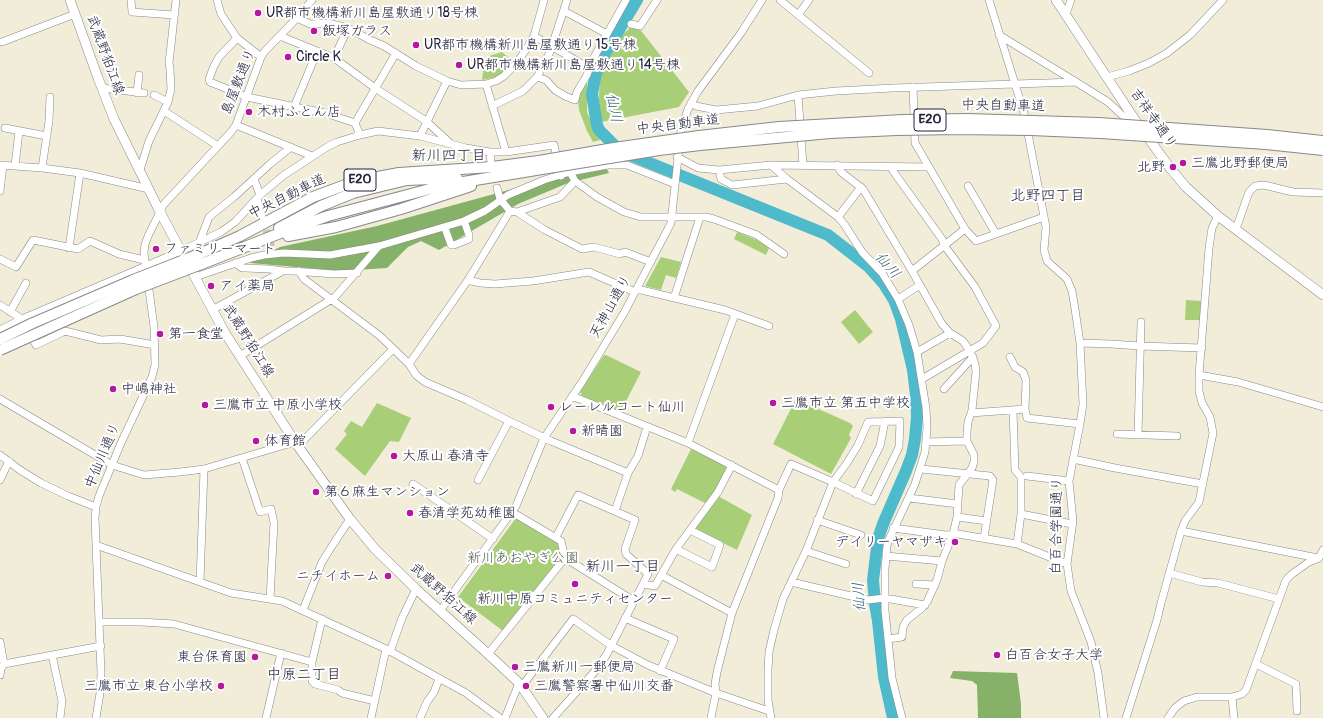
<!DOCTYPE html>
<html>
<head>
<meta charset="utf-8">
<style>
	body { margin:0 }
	canvas { display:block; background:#f2edd9 }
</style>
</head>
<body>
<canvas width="1323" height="718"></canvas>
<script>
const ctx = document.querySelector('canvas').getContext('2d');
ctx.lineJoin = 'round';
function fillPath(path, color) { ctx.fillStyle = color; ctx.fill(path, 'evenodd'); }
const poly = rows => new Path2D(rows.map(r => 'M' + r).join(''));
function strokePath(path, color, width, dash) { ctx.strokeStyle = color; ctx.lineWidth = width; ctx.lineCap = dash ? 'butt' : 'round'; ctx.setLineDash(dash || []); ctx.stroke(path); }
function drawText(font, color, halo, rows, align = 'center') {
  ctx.font = font + ' Pangolin,"Klee One",sans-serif'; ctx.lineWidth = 4; ctx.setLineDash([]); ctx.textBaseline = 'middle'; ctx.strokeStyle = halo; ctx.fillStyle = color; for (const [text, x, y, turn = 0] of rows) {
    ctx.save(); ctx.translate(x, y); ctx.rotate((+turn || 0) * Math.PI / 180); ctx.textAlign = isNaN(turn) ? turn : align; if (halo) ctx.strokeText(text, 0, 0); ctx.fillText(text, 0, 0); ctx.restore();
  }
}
fillPath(poly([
	[635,23,689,92,679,107,601,122,599,100,600,70,618,39],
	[502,52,514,62,507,69,497,77,482,80,484,63,489,56],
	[587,80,587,112,600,140,593,142,587,131,579,110,578,100,582,85],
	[737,232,757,240,769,248,766,255,734,239],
	[661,257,681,262,676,278,666,275,661,290,645,286],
	[1186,300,1201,301,1200,320,1185,320],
	[855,310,873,332,859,344,841,322],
	[604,355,606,355,641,372,620,413,582,396,580,392],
	[796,399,850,423,853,426,849,435,851,438,831,474,773,444],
	[377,403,411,418,399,442,390,441,365,476,335,449,347,434,344,431,351,421,362,427],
	[691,449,728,467,707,504,677,489,675,492,671,489],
	[718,496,752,515,737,550,695,529,694,527],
	[516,518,559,543,562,557,503,631,458,597]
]), '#a9ce78');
fillPath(poly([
	[604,164,609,173,568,183,518,204,439,250,421,241,408,247,387,268,341,271,250,263,280,247,377,226],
	[953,671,1017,673,1021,704,1021,718,978,718,977,685,972,681,950,678]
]), '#86b168');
strokePath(poly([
	[637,0,601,60,596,73,592,94,597,125,599,130,620,151,828,235,869,267,884,284,894,300,901,319,913,370,916,395,917,417,915,439,912,455,906,471,883,524,878,539,873,580,875,604,878,621,884,677,893,718]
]), '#4fbacb', 12);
strokePath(poly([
	[263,220,272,248]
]), '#c8c4b9', 7, [7, 3.5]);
const minor = poly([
	[131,0,132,12,174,15],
	[217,0,221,14,237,38,261,57],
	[780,0,869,73],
	[989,0,1024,113,1046,227,1044,250,1046,257,1047,261,1067,279,1072,291,1075,309,1080,343,1083,404,1080,424,1069,481,1073,521,1067,564,1071,591,1091,642,1098,673,1104,718],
	[564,11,607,34],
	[1066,14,1071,0],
	[798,15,809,0],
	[297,18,310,24,328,23,348,28,368,39,384,46,416,66,447,81,461,85,486,84,496,81,504,76,514,66,525,51,534,36,544,0],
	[631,24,640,26,657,0],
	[999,35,1076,82,1108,102,1123,116,1133,117],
	[280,36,334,58,375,88,426,121,450,143],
	[534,36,589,68],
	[237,38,219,57,214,66,209,79,210,82,247,97,325,113,355,123],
	[2,42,75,14],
	[334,58,348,28],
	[537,77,546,80,555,90,565,96,575,100,577,92,587,75,592,61,626,0],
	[1107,77,1129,71,1149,63,1167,53,1190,35,1223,0],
	[486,84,506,152],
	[913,87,915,143,965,229,976,241,1044,217],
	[102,88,144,93],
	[137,93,139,75],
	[154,95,168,102],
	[798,95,803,165],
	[691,103,696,106,716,110,758,106,798,95,836,91,893,88,1076,82],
	[492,106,523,91,537,77,550,52,567,0],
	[294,107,317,52],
	[164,111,218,146],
	[236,125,312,156],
	[5,128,47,136],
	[360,135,355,123,396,53],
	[420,136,447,81],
	[490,152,491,163],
	[677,157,698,168,719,170,771,165,928,167],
	[0,165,42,168,80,173,149,189],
	[771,165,787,179,838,217,844,224,862,252,882,273,898,299,909,325,917,352,926,408,927,427,925,452,915,484,891,535,887,545,885,569,885,611,890,658,892,678,902,718],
	[837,165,841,172,863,189,912,271,942,324,950,333,963,341,970,351,975,364,976,372,972,410,968,422,967,432,967,441,974,455,974,462,972,468,959,485,957,517,953,534,942,561,937,580,927,602,922,608,907,620,903,627,902,637,888,639],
	[15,166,19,131],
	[891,167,893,171,942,239,944,245,975,287,996,326,983,343,922,379],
	[42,168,49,121,50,97],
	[140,170,149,141,168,102,171,89,170,69,169,63,176,0],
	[719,170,721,179,732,185,787,179],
	[570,172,575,181,597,197,624,212,641,217,706,217,714,219,757,235,784,254],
	[254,179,260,195],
	[968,186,996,234],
	[497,188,500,199,510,211,517,212,545,230,582,249,594,247,620,254,625,252,651,262],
	[0,191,3,165],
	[257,199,262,216],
	[517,212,560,197,575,181],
	[838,217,861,187],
	[445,228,451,245,454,245,469,239,469,235,464,221],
	[1236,229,1249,192,1255,186,1264,185,1293,192,1323,193],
	[199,243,209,217,234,197,270,164,291,147],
	[69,248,80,173],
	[0,259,16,267,33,240,78,249,90,241,119,254,144,260],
	[235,263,242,268,246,268,269,269,283,271,293,271,334,274,357,273],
	[299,271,304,279,380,336,409,364,416,375,425,382,467,400,509,421,551,441,628,473],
	[912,271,965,229],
	[195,277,251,258,264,255,284,253,330,255,379,246,464,221,485,211,508,195,544,180,570,172,608,165,627,165,675,184],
	[468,280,480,283,495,284,533,281,589,272,635,292],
	[637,289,725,310,769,326],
	[674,298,700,217],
	[898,299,920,285],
	[0,305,22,319,36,345,65,331,101,340,120,339,155,345],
	[212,310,283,271],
	[10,312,26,283],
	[0,330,22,319,181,251,221,232,235,222,260,195,284,175,327,147,337,142,360,135,378,131,420,136,466,148,490,152,506,152,554,145,561,176],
	[1080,343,1111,344,1140,346,1202,348],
	[917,352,950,333],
	[240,356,335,297,379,246],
	[1010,357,1015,367,1023,372,1026,380,1025,409,1027,418,1080,424],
	[409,364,468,280,510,211],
	[1199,375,1238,382,1323,407],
	[944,389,973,357],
	[572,396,688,443,779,490],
	[0,399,112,465,144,475,180,472,204,469,295,442],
	[1013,410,1015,470,1021,477,1021,514,1017,544],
	[971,413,1025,409],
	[1117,434,1177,436],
	[1138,435,1141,322],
	[926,442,967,441],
	[688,443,735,314],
	[298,446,393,349],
	[0,455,20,470,41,483,68,496,96,507],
	[242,458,260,512,271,509,274,523,270,599],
	[1073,459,1115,468,1203,484],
	[921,469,990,476,993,480,984,538],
	[1027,476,1069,481],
	[0,480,9,461],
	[478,480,509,421],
	[413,484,493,539],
	[856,494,880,446,885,421],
	[909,498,958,504],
	[615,511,628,473,638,456,647,427],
	[512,512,561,541,565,558,634,601],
	[1021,514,1072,524],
	[957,517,987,521],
	[817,520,861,535],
	[893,528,946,535,958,534,1017,544,1067,564],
	[1181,531,1318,558],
	[96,545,231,593,282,601,386,649,466,693,500,718],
	[676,549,712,567,720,545,690,530],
	[806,551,846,564],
	[886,556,942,561],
	[1169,573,1202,582,1218,583,1279,599],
	[661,575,732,613],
	[200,582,204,469],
	[791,582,868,600,885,598,925,605],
	[643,584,655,586,676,549,718,492,732,465],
	[916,584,935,585],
	[303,610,322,562,332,546,350,519],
	[440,611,516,506,544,438,582,382,624,313,671,223,681,130,688,109,698,91,741,33,762,0],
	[625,618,674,639,660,671],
	[322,619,312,662,312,681,315,684,338,690,342,693,375,701],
	[99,622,141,622,174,624,312,662],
	[0,642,4,664,101,646],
	[390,652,402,618,416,589],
	[488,654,565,558],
	[52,655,62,701,60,718],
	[1256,664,1296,684,1297,711],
	[0,675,1,669,4,664],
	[522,686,573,619,612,646,648,665,716,693,769,711],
	[1232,697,1234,718],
	[96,718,100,693,101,673,95,518,96,507,99,496,121,443,152,377,155,365,154,327,144,253,145,244,149,234,164,204,231,132,236,125,261,57,265,51,297,18,312,0],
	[266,718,281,653],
	[371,718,386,649],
	[420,718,427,702,434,692,439,679],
	[505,718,519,683],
	[553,718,596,670,607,654,648,574,626,554,625,549,635,520,578,495,556,537],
	[711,718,716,693,715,684,717,672,732,613,778,498,779,490,791,464,833,482,873,501,899,447,900,421,868,422,858,445,847,463,833,482,806,551,783,599,774,630,769,652,768,670,768,700,771,718],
	[1126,718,1157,620,1161,603,1181,531,1185,521,1199,502,1213,433,1210,417,1202,403,1199,391,1199,375,1209,248,1212,228,1218,216],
	[1168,718,1175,708,1184,701,1197,697,1232,697,1242,694,1246,690,1286,580,1292,574,1309,562,1319,558,1323,550]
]);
const major = poly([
	[70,0,98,78,114,119,160,212,225,333,295,442,350,519,375,549,416,589,488,654,519,683,543,718],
	[1056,0,1133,117,1170,168,1186,187,1218,216,1323,295]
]);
const highway = poly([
	[279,228,321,206,353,193,407,180,457,178],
	[288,236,336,227,401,209,471,186],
	[197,255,240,236,313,197,356,181,399,173,492,167,539,161],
	[199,265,288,230,328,216,445,185,542,169]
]);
strokePath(minor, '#8a888a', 8);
strokePath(major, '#8a888a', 10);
strokePath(highway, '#8a888a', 12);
strokePath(minor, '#fff', 7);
strokePath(major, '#fff', 9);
strokePath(highway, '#fff', 10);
const highwayBridge = poly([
	[539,161,614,148,699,136,779,127,903,120,967,119,1099,123,1267,135,1323,141],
	[542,169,659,150,700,145,830,133,897,130,959,129,1031,130,1100,133,1266,144,1323,150],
	[0,339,33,323,133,280,197,255],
	[0,350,136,289,199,265]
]);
strokePath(highwayBridge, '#8a888a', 12, []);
strokePath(highwayBridge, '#fff', 10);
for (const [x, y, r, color] of [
	[258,13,4,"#b5179e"],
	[314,31,4,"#b5179e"],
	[416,45,4,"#b5179e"],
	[288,57,4,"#b5179e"],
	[459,65,4,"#b5179e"],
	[249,112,4,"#b5179e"],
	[1183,163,4,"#b5179e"],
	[1173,167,4,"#b5179e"],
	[156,249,4,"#b5179e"],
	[211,286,4,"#b5179e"],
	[160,334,4,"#b5179e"],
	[113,389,4,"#b5179e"],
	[773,403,4,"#b5179e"],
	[205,405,4,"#b5179e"],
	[551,407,4,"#b5179e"],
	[573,431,4,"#b5179e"],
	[256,441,4,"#b5179e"],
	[394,456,4,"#b5179e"],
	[316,492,4,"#b5179e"],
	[410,513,4,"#b5179e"],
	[955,542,4,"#b5179e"],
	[388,576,4,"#b5179e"],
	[575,584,4,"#b5179e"],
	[997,655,4,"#b5179e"],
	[255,657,4,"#b5179e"],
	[515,667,4,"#b5179e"],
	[221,686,4,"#b5179e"],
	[526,686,4,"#b5179e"]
]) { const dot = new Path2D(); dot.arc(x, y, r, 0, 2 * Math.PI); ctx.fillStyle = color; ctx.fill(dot); strokePath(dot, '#fff', 1.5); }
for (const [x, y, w] of [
	[930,120,32],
	[360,180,32]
]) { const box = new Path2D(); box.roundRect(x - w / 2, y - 11, w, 22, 3); ctx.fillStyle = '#fff'; ctx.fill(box); strokePath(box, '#22223b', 1); }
drawText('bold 13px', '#22223b', null, [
	["E20",930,120],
	["E20",360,180]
]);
drawText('14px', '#22223b', '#fff', [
	["UR都市機構新川島屋敷通り18号棟",266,13],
	["飯塚ガラス",322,31],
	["UR都市機構新川島屋敷通り15号棟",424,45],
	["Circle K",296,57],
	["UR都市機構新川島屋敷通り14号棟",467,65],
	["木村ふとん店",257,112],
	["三鷹北野郵便局",1191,163],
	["北野",1165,167,"right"],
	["ファミリーマート",164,249],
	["アイ薬局",219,286],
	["第一食堂",168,334],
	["中嶋神社",121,389],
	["三鷹市立 第五中学校",781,403],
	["三鷹市立 中原小学校",213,405],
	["レーレルコート仙川",559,407],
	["新晴園",581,431],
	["体育館",264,441],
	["大原山 春清寺",402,456],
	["第６麻生マンション",324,492],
	["春清学苑幼稚園",418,513],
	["デイリーヤマザキ",947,542,"right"],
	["ニチイホーム",380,576,"right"],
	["新川中原コミュニティセンター",575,599,"center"],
	["白百合女子大学",1005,655],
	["東台保育園",247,657,"right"],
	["三鷹新川一郵便局",523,667],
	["三鷹市立 東台小学校",213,686,"right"],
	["三鷹警察署中仙川交番",534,686]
], 'left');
drawText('14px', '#22223b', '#fff', [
	["武蔵野狛江線",105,55,70],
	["島屋敷通り",239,82,-68],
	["中央自動車道",1003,106,1],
	["吉祥寺通り",1153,119,55],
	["中央自動車道",678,125,-7],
	["中央自動車道",287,197,-26],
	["天神山通り",611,307,-61],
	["武蔵野狛江線",248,341,58],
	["中仙川通り",103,456,-67],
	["白百合学園通り",1057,526,-89],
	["武蔵野狛江線",443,594,42]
]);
drawText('14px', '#515e50', '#fff', [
	["新川あおやぎ公園",523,558]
]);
drawText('italic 15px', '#345f75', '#fff', [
	["仙川",613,108,78],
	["仙川",887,266,48],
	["仙川",860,597,-94]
]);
drawText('15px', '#22223b', '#fff', [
	["新川四丁目",449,156],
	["北野四丁目",1048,196],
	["新川一丁目",623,567],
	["中原二丁目",304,675]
]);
</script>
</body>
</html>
